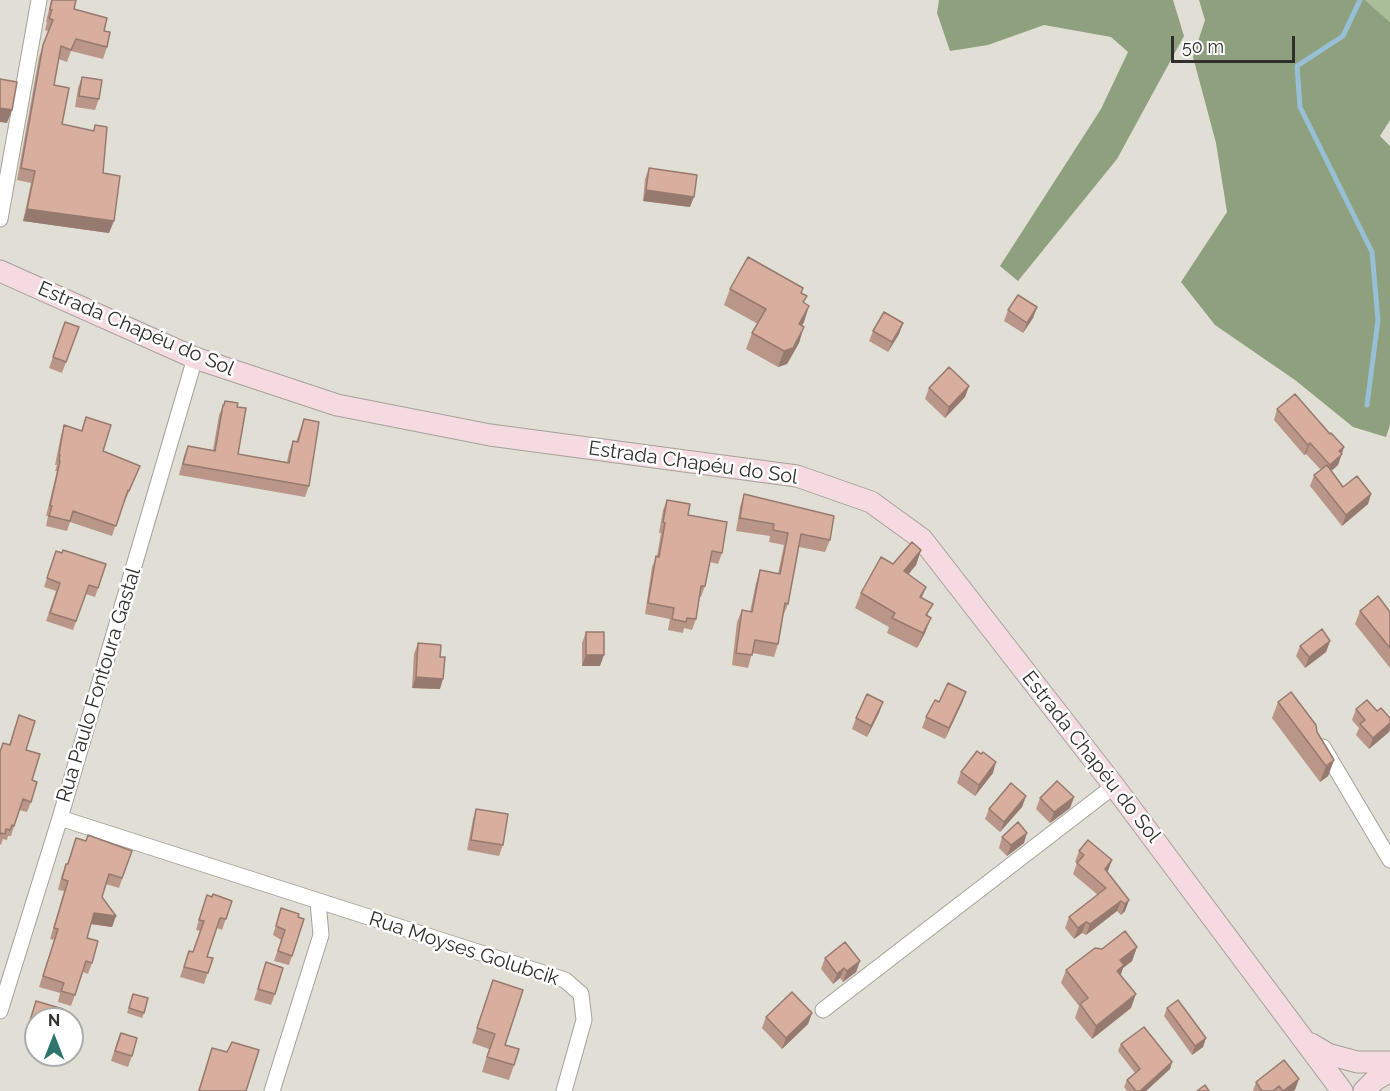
<!DOCTYPE html>
<html>
<head>
<meta charset="utf-8">
<style>
	body { margin:0 }
	#map { position:relative; width:1390px; height:1091px; overflow:hidden; background:#e1ded5; font-family:Raleway,sans-serif }
	canvas { display:block }
	.north { position:absolute; left:24px; top:1007px; width:60px; height:60px; box-sizing:border-box; background:#fff; border:2px solid #acacab; border-radius:50%; rotate:0deg; font-size:16px; font-weight:700; line-height:24px; text-align:center; color:#302f2c }
	.north::after { content:''; display:block; margin:auto; width:21px; height:27px; background:#2e756d; clip-path:polygon(50% 0,100% 100%,50% 72%,0 100%) }
	.scale { position:absolute; left:1171px; top:36px; width:124px; height:27px; box-sizing:border-box; border:3px solid #302f2c; border-top:0; padding-left:8px; font-size:18px; line-height:21px; white-space:nowrap; color:#302f2c; -webkit-text-stroke:4px #fff; paint-order:stroke }
</style>
</head>
<body>
<div id="map">
<canvas width="1390" height="1091"></canvas>
<div class="north">N</div>
<div class="scale">50 m</div>
</div>
<script>
const ctx = document.querySelector('canvas').getContext('2d');
ctx.lineJoin = 'round';
function fillPath(path, color) { ctx.fillStyle = color; ctx.fill(path, 'evenodd'); }
const poly = rows => new Path2D(rows.map(r => 'M' + r).join(''));
function strokePath(path, color, width, dash) { ctx.strokeStyle = color; ctx.lineWidth = width; ctx.lineCap = dash ? 'butt' : 'round'; ctx.setLineDash(dash || []); ctx.stroke(path); }
function drawText(font, color, halo, rows, align = 'center') {
  ctx.font = font + ' Raleway,sans-serif'; ctx.lineWidth = 5; ctx.setLineDash([]); ctx.textBaseline = 'middle'; ctx.strokeStyle = halo; ctx.fillStyle = color; for (const [text, x, y, turn = 0] of rows) {
    ctx.save(); ctx.translate(x, y); ctx.rotate((+turn || 0) * Math.PI / 180); ctx.textAlign = isNaN(turn) ? turn : align; if (halo) ctx.strokeText(text, 0, 0); ctx.fillText(text, 0, 0); ctx.restore();
  }
}
fillPath(poly([
	[1365,0,1390,0,1390,22]
]), '#abbe9a');
fillPath(poly([
	[939,0,1173,0,1184,36,1117,159,1018,281,1000,266,1101,109,1128,52,1111,37,1044,25,988,45,950,51,937,13],
	[1199,0,1365,0,1390,22,1390,120,1380,136,1390,146,1390,425,1386,437,1353,427,1295,380,1215,325,1181,282,1227,212,1216,143,1193,57,1205,20]
]), '#8ea07d');
strokePath(poly([
	[1360,0,1343,36,1297,66,1300,107,1372,252,1378,320,1367,405]
]), '#97bfd6', 5);
const minor = poly([
	[0,219,39,0],
	[1323,747,1390,860],
	[60,818,565,980,581,994,584,1020,564,1091],
	[823,1010,1114,786],
	[0,1011,60,818,195,358],
	[272,1091,321,935,318,902]
]);
const secondary = poly([
	[0,271,195,358,337,405,490,435,797,476,871,502,922,539,1114,786,1342,1091],
	[1311,1044,1328,1054,1357,1062,1390,1062],
	[1364,1091,1375,1080,1390,1071]
]);
strokePath(minor, '#a5a299', 17);
strokePath(secondary, '#a5a299', 23);
strokePath(minor, '#fff', 15);
strokePath(secondary, '#f5dae1', 21);
fillPath(poly([
	[51,0,76,0,74,9,104,31,107,47,103,59,71,51,67,62,59,59,54,85,62,124,93,131,95,125,103,173,109,233,23,221,31,183,17,180,39,57,48,31,45,30,47,22,46,22],
	[82,77,99,99,95,110,75,107,78,88],
	[649,168,690,207,643,201,645,179],
	[730,289,801,293,804,303,804,322,802,325,799,343,787,364,778,367,746,349,752,333,758,324,724,305],
	[1037,307,1033,318,1023,333,1004,321,1008,310],
	[65,322,79,327,62,373,49,368],
	[903,323,899,334,888,352,869,341,873,331],
	[969,386,965,397,945,418,925,399,929,388],
	[225,401,238,454,287,462,289,452,293,441,296,442,304,419,309,486,305,497,179,475,184,456,188,446,213,450,219,415],
	[1277,409,1330,434,1344,447,1338,465,1331,471,1343,487,1371,494,1368,504,1342,526,1310,486,1314,475,1321,470,1306,454,1304,455,1274,420],
	[86,417,103,451,136,476,125,501,124,500,112,536,70,522,67,531,46,526,48,516,46,516,57,471,55,471,57,465,55,465,61,435,64,425,81,431],
	[744,494,830,540,825,552,799,547,788,604,783,616,778,644,774,657,752,653,748,668,732,665,737,622,742,610,750,612,756,583,760,570,778,574,784,545,769,542,770,536,736,531,740,507],
	[667,500,688,515,722,553,718,564,710,562,705,586,701,597,700,597,696,619,692,630,684,628,683,633,668,630,670,619,645,614,652,567,657,556,661,533,659,533,663,510],
	[921,550,916,565,908,574,926,587,922,598,928,616,925,633,917,648,887,633,889,627,855,608,861,593,893,564],
	[56,551,106,564,95,597,86,594,73,630,46,621,56,591,44,587],
	[1360,611,1390,612,1390,668,1355,624],
	[586,632,600,666,582,666,582,643],
	[1330,641,1326,652,1305,668,1296,656,1300,646],
	[418,643,440,657,440,689,412,688,414,654],
	[966,692,962,703,945,739,922,728,926,717,939,702],
	[883,702,879,713,867,737,852,729,856,718],
	[1278,702,1317,732,1334,760,1328,776,1320,782,1272,718],
	[1356,709,1377,711,1390,718,1390,728,1389,732,1369,749,1356,735,1359,728,1352,720],
	[19,715,32,780,31,802,27,812,19,810,11,836,8,836,7,840,3,839,1,845,0,844,0,751,9,745],
	[961,772,993,773,975,796,957,783],
	[1026,796,1022,807,1000,832,985,819,989,809],
	[1074,797,1070,808,1050,823,1036,809,1040,798],
	[476,809,503,845,499,856,467,850,473,819],
	[88,835,132,851,119,888,106,884,102,897,116,916,112,927,91,924,87,938,92,963,88,974,83,972,71,1006,58,1002,60,993,39,987,54,940,50,939,64,891,58,890,62,874,66,864,67,864,76,838,86,841],
	[1002,837,1024,843,1007,856,999,848],
	[1079,851,1107,872,1129,900,1125,911,1121,915,1117,911,1086,935,1082,933,1074,939,1065,928,1069,917,1098,895,1073,874,1077,863,1075,862],
	[212,897,232,901,222,930,217,928,207,957,213,958,204,984,180,977,189,951,193,952,200,931,196,930,203,906],
	[281,908,298,917,304,919,289,965,274,961,281,940,273,935],
	[1137,947,1132,961,1123,968,1121,975,1131,1008,1092,1039,1075,1018,1079,1006,1061,983,1066,970,1102,949],
	[825,958,860,961,856,972,843,982,840,978,833,984,821,969],
	[266,962,275,994,271,1005,254,1000],
	[493,980,505,1045,514,1065,509,1080,482,1072,489,1049,472,1043],
	[133,994,144,1013,142,1018,127,1013],
	[36,1001,36,1038,25,1035],
	[1167,1008,1206,1038,1203,1047,1192,1055,1164,1016],
	[812,1013,808,1024,782,1049,762,1028,766,1017],
	[120,1033,132,1056,128,1067,111,1061],
	[1121,1044,1172,1062,1170,1069,1146,1091,1127,1091,1124,1087,1127,1080,1135,1073,1118,1051],
	[212,1048,227,1052,246,1091,198,1091],
	[1284,1060,1295,1090,1293,1091,1253,1091,1256,1082]
]), '#ba9688');
fillPath(poly([
	[0,108,12,110,7,123,0,122],
	[646,190,694,197,690,207,643,201],
	[27,209,114,221,109,233,23,221],
	[809,306,804,322,794,340,799,324],
	[1037,307,1033,318,1023,333,1027,323],
	[903,323,899,334,888,352,892,342],
	[804,327,799,343,787,364,778,367,784,351],
	[969,386,965,397,945,418,949,407],
	[1310,443,1306,454,1304,455,1308,445],
	[1344,447,1338,465,1326,476,1330,465,1339,451],
	[1371,494,1368,504,1342,526,1346,515],
	[921,550,916,565,899,586,904,571],
	[931,618,925,633,917,648,923,633],
	[1330,641,1326,652,1305,668,1309,657],
	[586,655,604,655,600,666,582,666],
	[416,677,443,679,440,689,412,688],
	[966,692,962,703,945,739,949,728],
	[883,702,879,713,867,737,871,726],
	[1390,723,1390,728,1389,732,1369,749,1373,738],
	[1334,760,1328,776,1320,782,1326,766],
	[996,762,993,773,975,796,979,785],
	[1026,796,1022,807,1000,832,1004,822],
	[1074,797,1070,808,1050,823,1054,812],
	[1027,833,1024,843,1007,856,1011,845],
	[1112,860,1108,871,1101,879,1105,869],
	[1129,900,1125,911,1121,915,1125,904],
	[1121,901,1117,911,1086,935,1090,924],
	[94,913,116,916,112,927,91,924],
	[1086,922,1082,933,1074,939,1078,928],
	[1137,947,1132,961,1123,968,1119,979,1112,984,1120,960],
	[860,961,856,972,843,982,847,971],
	[844,968,840,978,833,984,837,974],
	[1136,994,1131,1008,1092,1039,1096,1026],
	[812,1013,808,1024,782,1049,786,1038],
	[1206,1038,1203,1047,1192,1055,1195,1046],
	[1172,1062,1170,1069,1146,1091,1140,1091],
	[1299,1079,1295,1090,1293,1091,1283,1091]
]), '#977a6f');
const building = poly([
	[52,0,76,0,74,9,107,18,104,31,110,32,107,47,76,39,71,50,61,46,54,85,69,88,62,124,94,131,95,125,107,127,103,173,120,176,114,221,27,209,35,171,21,168,43,45,53,20,49,18,52,10,50,10,52,0],
	[82,77,102,80,99,99,79,96,82,77],
	[0,79,17,82,12,110,0,108,0,79],
	[649,168,697,175,694,197,646,190,649,168],
	[748,257,803,288,801,293,807,296,803,302,809,306,799,324,804,327,793,348,784,351,752,333,766,309,730,289,748,257],
	[1018,295,1037,307,1027,323,1008,310,1018,295],
	[884,312,903,323,892,342,873,331,884,312],
	[65,322,79,327,66,362,53,357,65,322],
	[949,367,969,386,949,407,929,388,949,367],
	[1295,394,1330,434,1331,433,1344,447,1339,451,1342,454,1330,465,1310,443,1308,445,1277,409,1295,394],
	[225,401,238,403,237,407,246,408,238,454,289,463,293,441,298,442,304,419,319,422,309,486,183,464,188,446,215,451,223,405,224,405,225,401],
	[86,417,111,425,103,451,140,466,129,491,128,490,116,526,73,511,70,521,49,516,52,506,50,506,60,461,59,461,60,455,59,455,64,425,82,431,86,417],
	[1327,465,1343,487,1357,476,1371,494,1346,515,1314,475,1327,465],
	[744,494,834,516,830,540,801,534,788,604,785,603,778,644,755,640,752,655,736,653,742,610,752,612,760,570,780,574,788,533,773,530,774,524,740,518,744,494],
	[667,500,690,504,688,515,727,522,722,553,712,551,705,586,701,586,696,619,687,618,686,622,672,619,674,608,648,603,656,556,659,557,665,523,663,522,667,500],
	[912,542,921,550,904,571,926,587,920,597,933,604,926,615,931,618,923,633,892,618,895,613,861,593,881,557,893,564,912,542],
	[63,550,106,564,98,588,89,585,76,621,50,613,60,583,47,578,56,551,62,553,63,550],
	[1378,596,1390,612,1390,648,1360,611,1378,596],
	[1322,629,1330,641,1309,657,1300,646,1322,629],
	[586,632,604,632,604,655,586,655,586,632],
	[418,643,441,645,440,657,445,657,443,679,416,677,418,643],
	[948,683,966,692,949,728,926,717,935,700,939,702,948,683],
	[1291,692,1316,725,1317,732,1334,760,1326,766,1278,702,1291,692],
	[867,694,883,702,871,726,856,718,867,694],
	[1367,700,1377,711,1381,708,1390,718,1390,723,1373,738,1360,724,1365,720,1356,709,1367,700],
	[19,715,35,721,26,750,40,754,32,780,37,782,31,802,23,799,14,826,12,825,10,830,6,829,5,834,1,833,0,835,0,752,3,743,10,745,19,715],
	[977,751,981,754,983,752,996,762,979,785,961,772,977,751],
	[1057,781,1074,797,1054,812,1040,798,1057,781],
	[1011,783,1026,796,1004,822,989,809,1011,783],
	[476,809,508,814,503,845,471,840,476,809],
	[1018,822,1027,833,1011,845,1002,837,1018,822],
	[88,835,132,851,122,878,109,874,102,897,116,916,94,913,87,938,98,941,92,963,86,961,75,995,61,991,64,983,43,976,58,929,54,928,68,881,62,879,66,864,68,864,76,838,86,841,88,835],
	[1088,840,1112,860,1105,869,1129,900,1125,904,1121,901,1090,924,1086,922,1078,928,1069,917,1106,888,1077,863,1084,855,1079,851,1088,840],
	[213,894,232,901,226,919,220,918,207,957,213,958,208,973,184,967,189,951,193,952,204,921,199,920,207,895,212,897,213,894],
	[281,908,299,914,298,917,304,919,292,956,278,951,285,930,276,926,281,908],
	[1125,931,1137,947,1120,960,1124,965,1117,971,1136,994,1096,1026,1080,1004,1088,998,1066,970,1095,948,1102,949,1125,931],
	[845,942,860,961,847,971,844,968,837,974,825,958,845,942],
	[266,962,283,968,275,994,258,989,266,962],
	[493,980,523,990,505,1045,519,1049,514,1065,487,1057,495,1034,477,1028,493,980],
	[792,992,812,1013,786,1038,766,1017,792,992],
	[133,994,148,998,144,1013,129,1008,133,994],
	[1178,1000,1206,1038,1195,1046,1167,1008,1178,1000],
	[36,1001,63,1009,60,1019,36,1019,36,1026,29,1024,36,1001],
	[1144,1027,1172,1062,1140,1091,1136,1091,1127,1080,1140,1069,1121,1044,1144,1027],
	[121,1033,137,1038,132,1056,115,1051,121,1033],
	[232,1042,259,1050,246,1091,199,1091,212,1048,227,1052,232,1042],
	[1284,1060,1299,1079,1283,1091,1279,1086,1273,1091,1262,1091,1256,1082,1284,1060],
	[1205,1085,1209,1091,1197,1091,1205,1085]
]);
fillPath(building, '#d8ae9e');
strokePath(building, '#977a6f', 1.5);
drawText('20px', '#302f2c', '#fff', [
	["Estrada Chapéu do Sol",136,329,23],
	["Estrada Chapéu do Sol",693,463,8],
	["Rua Paulo Fontoura Gastal",99,685,-73],
	["Estrada Chapéu do Sol",1091,757,52],
	["Rua Moyses Golubcik",464,949,18]
]);
</script>
</body>
</html>
